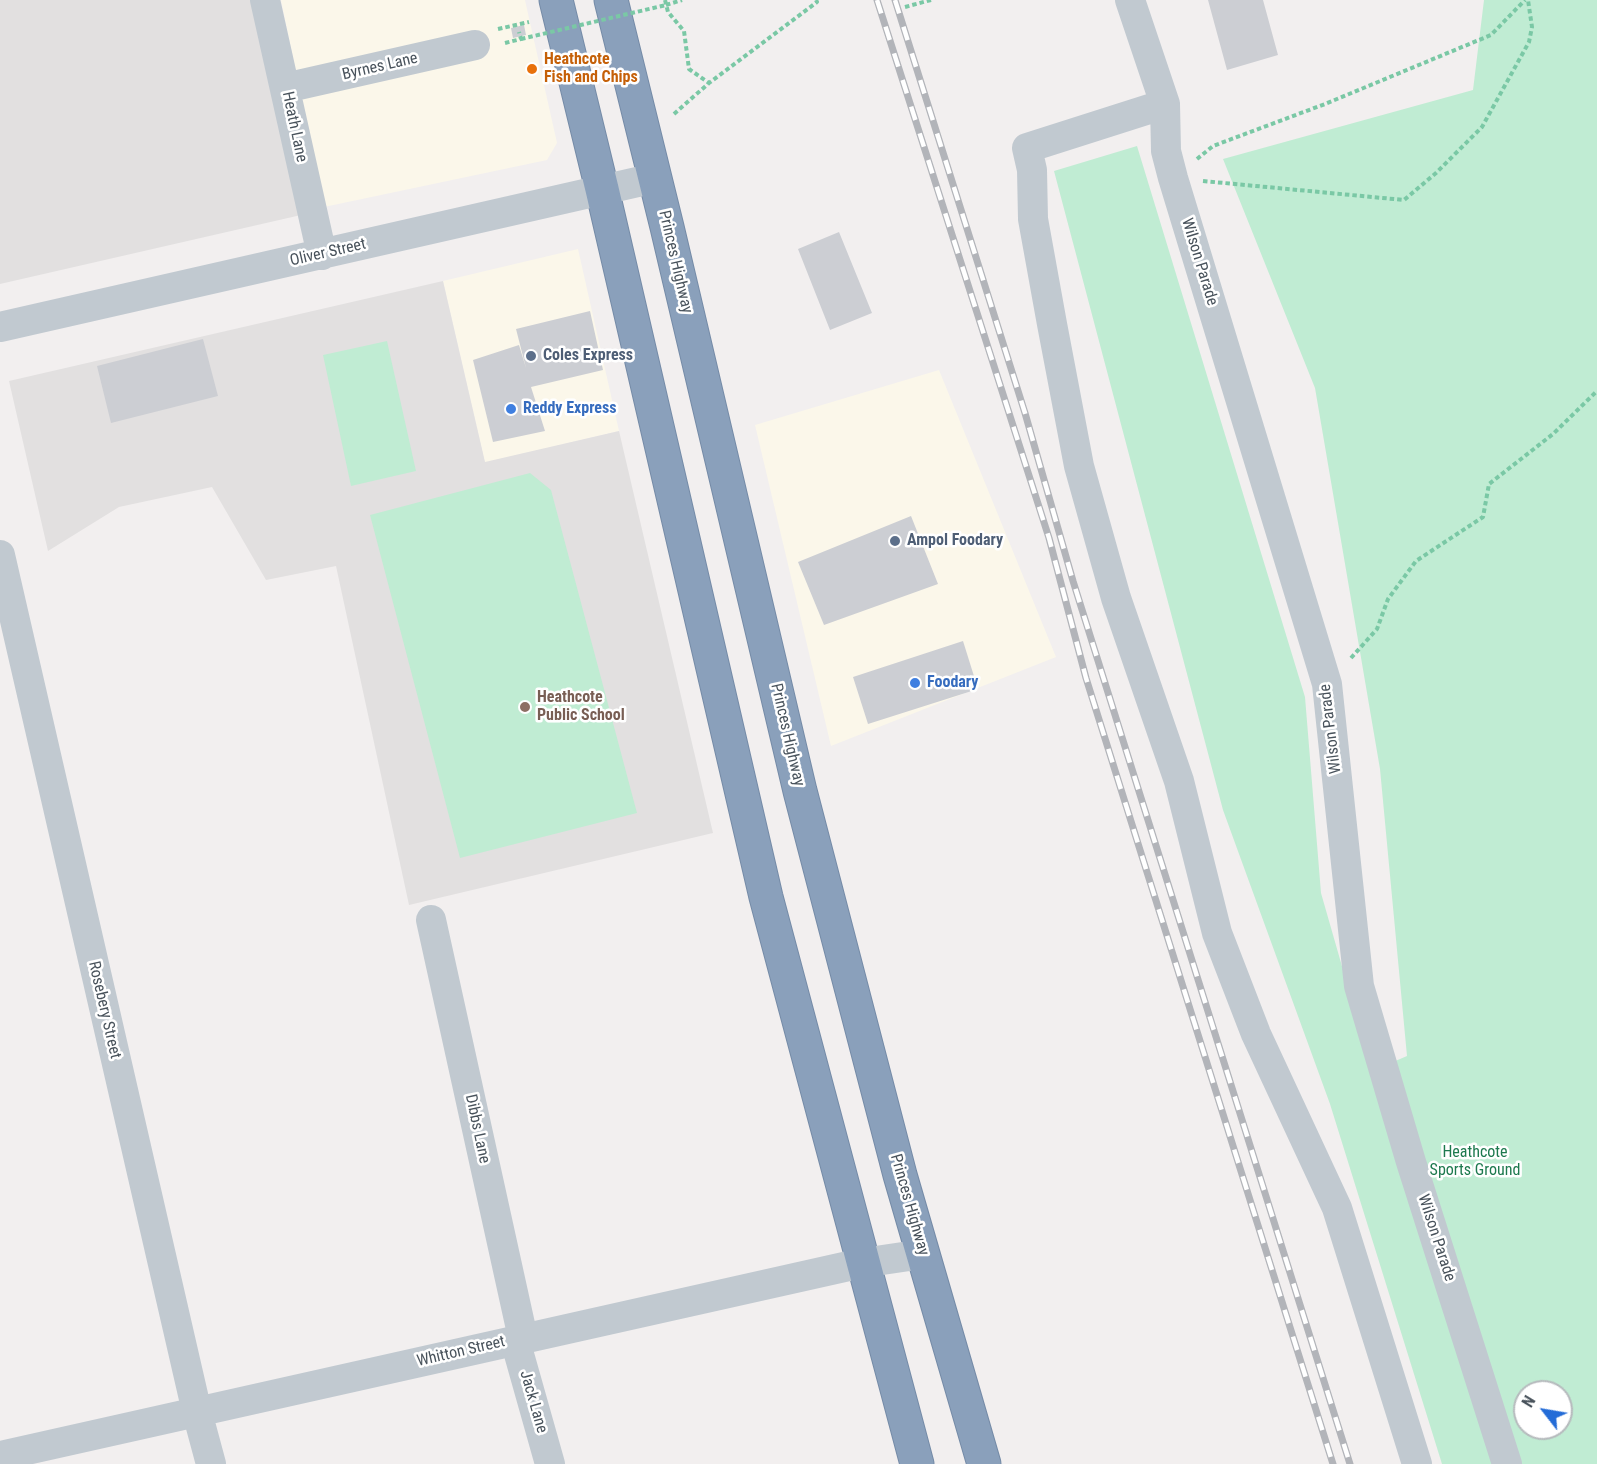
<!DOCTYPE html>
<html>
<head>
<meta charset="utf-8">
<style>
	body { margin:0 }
	#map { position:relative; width:1597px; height:1464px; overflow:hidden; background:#f2efef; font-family:"Roboto Condensed",sans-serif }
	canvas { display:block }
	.north { position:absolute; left:1513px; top:1380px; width:60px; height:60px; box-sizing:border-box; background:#fff; border:2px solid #b6babd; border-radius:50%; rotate:301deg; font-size:16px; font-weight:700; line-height:24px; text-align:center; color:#48525b }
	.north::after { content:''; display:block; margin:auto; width:21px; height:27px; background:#246cd7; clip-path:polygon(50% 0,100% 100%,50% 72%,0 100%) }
</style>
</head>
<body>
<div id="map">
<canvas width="1597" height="1464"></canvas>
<div class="north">N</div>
</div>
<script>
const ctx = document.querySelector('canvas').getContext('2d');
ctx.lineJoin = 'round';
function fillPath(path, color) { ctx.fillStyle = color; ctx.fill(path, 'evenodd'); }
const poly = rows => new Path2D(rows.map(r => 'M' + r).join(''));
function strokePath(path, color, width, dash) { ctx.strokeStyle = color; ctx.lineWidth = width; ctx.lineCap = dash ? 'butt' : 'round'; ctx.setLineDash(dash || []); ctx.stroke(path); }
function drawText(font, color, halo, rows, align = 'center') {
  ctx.font = font + ' "Roboto Condensed",sans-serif'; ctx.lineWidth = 5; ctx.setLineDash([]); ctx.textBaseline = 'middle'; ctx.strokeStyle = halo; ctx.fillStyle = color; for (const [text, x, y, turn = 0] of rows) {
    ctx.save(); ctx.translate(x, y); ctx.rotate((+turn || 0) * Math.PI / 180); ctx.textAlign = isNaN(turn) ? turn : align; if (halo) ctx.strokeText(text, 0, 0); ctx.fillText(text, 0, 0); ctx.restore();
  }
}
fillPath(poly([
	[281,0,525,0,557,143,547,160,324,207],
	[578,249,619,431,485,463,443,281],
	[939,370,1056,657,831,746,755,425]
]), '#fbf7ea');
fillPath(poly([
	[0,0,252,0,301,215,0,284],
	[443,281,485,462,619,431,713,833,409,905,336,566,266,580,212,487,119,507,48,551,9,381]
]), '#e2e0e0');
fillPath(poly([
	[1484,0,1597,0,1597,1464,1442,1464,1330,1104,1223,810,1054,171,1137,146,1305,697,1321,893,1372,1071,1407,1056,1380,769,1315,388,1223,159,1473,90],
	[1525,1392,1561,1392,1561,1428,1525,1428],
	[387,341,416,471,351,486,323,355],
	[530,473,551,490,637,813,460,858,370,515]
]), '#c0ecd3');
fillPath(poly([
	[1208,0,1263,0,1278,55,1227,70],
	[524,25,526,35,513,38,511,28],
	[839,232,872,313,830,330,798,249],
	[590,311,603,370,531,387,545,431,493,442,473,360,519,345,526,368,516,329],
	[203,339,218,396,111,423,97,366],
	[911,516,938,584,824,625,798,562],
	[963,641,978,689,868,724,853,677]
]), '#ccced3');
const highway = poly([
	[556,0,602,189,766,897,917,1464],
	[611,0,667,227,800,791,900,1175,984,1464]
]);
strokePath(highway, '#758ba7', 35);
strokePath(poly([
	[665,0,668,12,684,31,689,69,709,83],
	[666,5,682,0],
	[905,7,931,0],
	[498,29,529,22],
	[505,43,521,39,519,32],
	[674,114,709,83,817,2,816,0],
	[1197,159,1213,146,1325,104,1491,35,1525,0],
	[1203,181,1404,200,1436,173,1482,127,1529,42,1532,27,1528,0],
	[1351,658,1377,629,1388,599,1416,561,1483,517,1489,484,1553,434,1597,391]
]), '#7ac8a5', 4, [4.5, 3]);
strokePath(poly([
	[265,0,322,255],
	[1130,0,1165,104,1166,151,1173,178,1327,684,1359,986,1411,1162,1507,1464],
	[285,88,475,45],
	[1165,104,1027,148,1032,170,1033,219,1052,324,1079,466,1116,598,1179,781,1217,933,1256,1034,1337,1208,1417,1464],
	[0,327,655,178],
	[0,555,197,1412,211,1464],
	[431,920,523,1338],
	[515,1340,550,1464],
	[0,1456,862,1263,923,1254]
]), '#c1c9d0', 30);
strokePath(highway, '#8aa0bb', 33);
const rail = poly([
	[877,0,1049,538,1086,678,1333,1464],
	[895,0,1025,413,1073,581,1350,1464]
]);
strokePath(rail, '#b2b4b9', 7);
strokePath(rail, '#fff', 4.5, [14]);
strokePath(poly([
	[521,39,666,5]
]), '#7ac8a5', 4, [4.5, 3]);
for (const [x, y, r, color] of [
	[532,69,6,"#e8710a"],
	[531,356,6,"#5c6f8a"],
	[511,409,6,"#3f7fe0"],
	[895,541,6,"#5c6f8a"],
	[915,683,6,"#3f7fe0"],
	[525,707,6,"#8d6e63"]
]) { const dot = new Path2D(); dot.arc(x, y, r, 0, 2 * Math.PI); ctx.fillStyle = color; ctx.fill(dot); strokePath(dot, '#fff', 2); }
drawText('bold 16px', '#c56008', '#fff', [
	["Heathcote",544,60],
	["Fish and Chips",544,78]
], 'left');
drawText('16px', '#48525b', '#fff', [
	["Byrnes Lane",380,67,-13],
	["Heath Lane",294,127,78],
	["Oliver Street",328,253,-13],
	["Princes Highway",675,262,77],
	["Wilson Parade",1199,262,73],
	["Wilson Parade",1331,729,-97],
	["Princes Highway",787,735,77],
	["Rosebery Street",104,1010,77],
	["Dibbs Lane",477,1129,78],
	["Princes Highway",909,1205,74],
	["Wilson Parade",1436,1238,72],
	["Whitton Street",461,1352,-13],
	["Jack Lane",533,1402,74]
]);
drawText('bold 16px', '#4e5e75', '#fff', [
	["Coles Express",543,356],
	["Ampol Foodary",907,541]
], 'left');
drawText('bold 16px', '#366cbe', '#fff', [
	["Reddy Express",523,409],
	["Foodary",927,683]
], 'left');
drawText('bold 16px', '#785e54', '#fff', [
	["Heathcote",537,698],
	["Public School",537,716]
], 'left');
drawText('16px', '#1d794e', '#fff', [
	["Heathcote",1475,1153],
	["Sports Ground",1475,1171]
]);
</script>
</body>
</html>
